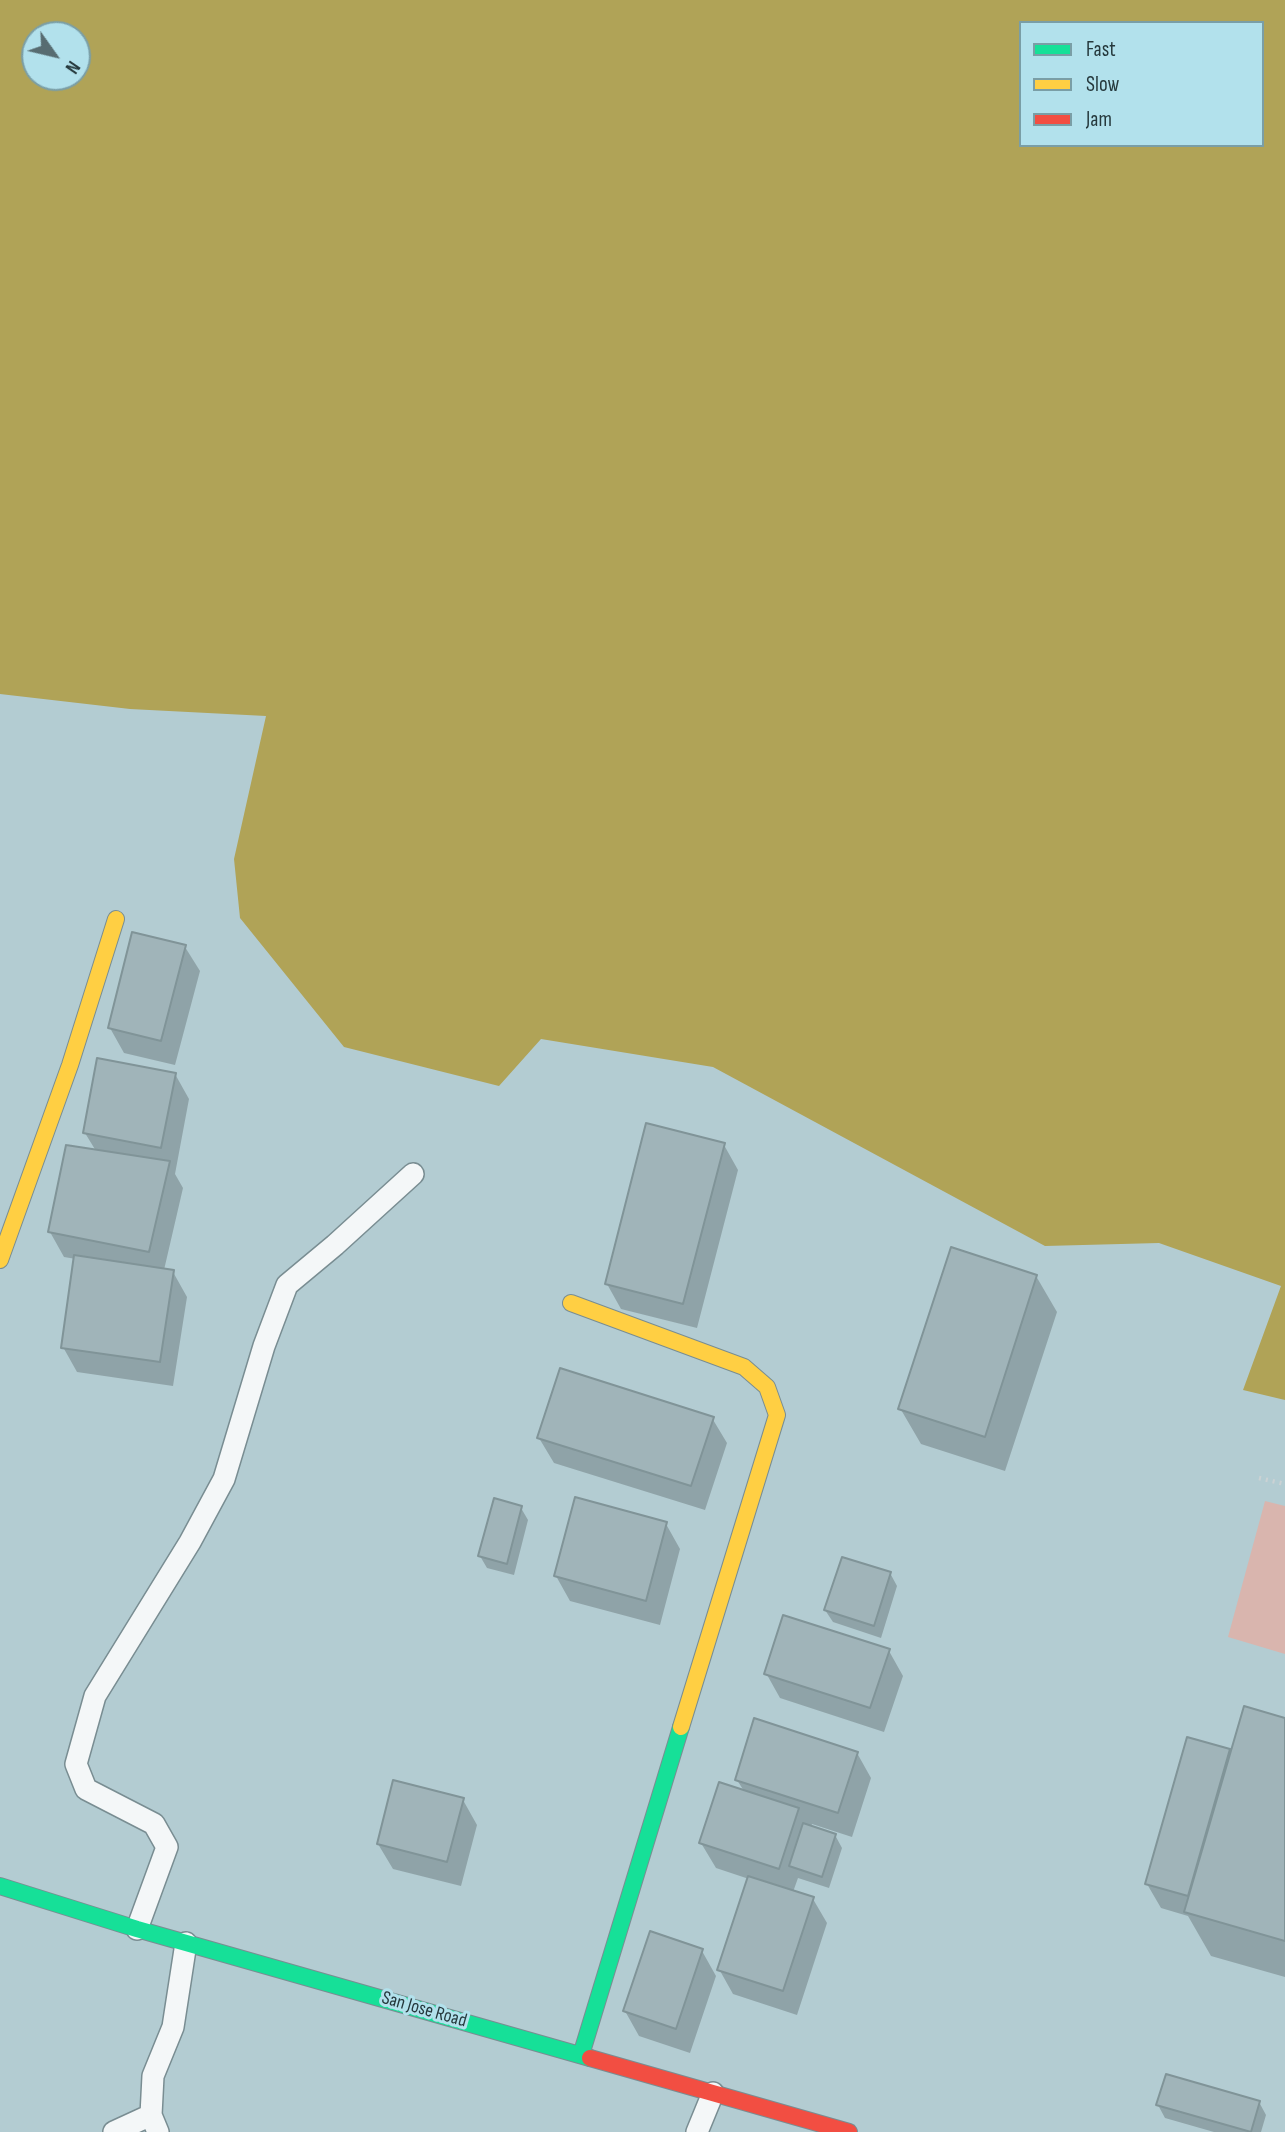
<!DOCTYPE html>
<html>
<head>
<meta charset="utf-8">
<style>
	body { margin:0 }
	#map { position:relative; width:1285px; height:2132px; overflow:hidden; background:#b3ccd2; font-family:"Sofia Sans Condensed",sans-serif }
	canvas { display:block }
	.legend { position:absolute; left:1019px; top:21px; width:245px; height:126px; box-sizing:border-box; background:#b2e1ec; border:2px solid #7a9ea6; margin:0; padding:9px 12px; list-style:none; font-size:21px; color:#26393d }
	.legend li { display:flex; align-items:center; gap:14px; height:35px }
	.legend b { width:35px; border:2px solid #7a9ea6 }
	.north { position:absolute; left:21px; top:21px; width:70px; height:70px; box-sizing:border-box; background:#b2e1ec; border:2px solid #7a9ea6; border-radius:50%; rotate:124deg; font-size:19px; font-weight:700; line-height:28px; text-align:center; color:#26393d }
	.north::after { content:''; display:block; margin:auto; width:24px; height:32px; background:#576c71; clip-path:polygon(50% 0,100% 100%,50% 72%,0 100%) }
</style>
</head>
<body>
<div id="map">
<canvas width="1285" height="2132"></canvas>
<ul class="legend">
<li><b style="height:9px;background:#16e098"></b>Fast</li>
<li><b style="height:9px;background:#ffcf43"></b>Slow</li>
<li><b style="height:9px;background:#f24e42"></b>Jam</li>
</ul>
<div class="north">N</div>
</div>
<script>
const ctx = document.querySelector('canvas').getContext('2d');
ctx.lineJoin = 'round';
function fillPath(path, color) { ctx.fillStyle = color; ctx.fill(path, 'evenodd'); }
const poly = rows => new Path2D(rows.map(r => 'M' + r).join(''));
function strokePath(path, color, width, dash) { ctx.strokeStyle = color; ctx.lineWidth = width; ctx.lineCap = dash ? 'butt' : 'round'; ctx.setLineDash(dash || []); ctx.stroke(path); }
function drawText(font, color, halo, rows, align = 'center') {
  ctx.font = font + ' "Sofia Sans Condensed",sans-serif'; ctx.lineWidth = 6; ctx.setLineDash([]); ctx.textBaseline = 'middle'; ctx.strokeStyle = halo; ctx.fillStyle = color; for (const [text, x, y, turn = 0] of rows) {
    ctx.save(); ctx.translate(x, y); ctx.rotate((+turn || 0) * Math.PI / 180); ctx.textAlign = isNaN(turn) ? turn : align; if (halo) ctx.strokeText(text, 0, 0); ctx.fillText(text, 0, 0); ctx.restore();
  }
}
fillPath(poly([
	[1265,1501,1285,1506,1285,1654,1228,1637]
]), '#d9b5ae');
fillPath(poly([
	[0,0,1285,0,1285,1400,1243,1390,1281,1286,1159,1243,1045,1246,713,1067,541,1039,499,1086,344,1047,240,918,234,859,266,716,130,709,0,694],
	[1021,23,1262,23,1262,145,1021,145],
	[35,35,77,35,77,77,35,77]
]), '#b0a357');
fillPath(poly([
	[185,947,200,971,175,1065,124,1053,110,1028],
	[175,1074,189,1099,175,1174,183,1188,164,1270,173,1272,187,1297,173,1386,77,1372,63,1347,76,1259,64,1257,50,1232,96,1151,85,1133],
	[724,1145,738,1170,697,1328,621,1309,607,1284],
	[1036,1276,1057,1312,1005,1471,921,1444,900,1408],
	[712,1418,727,1443,705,1510,554,1463,539,1438],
	[521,1508,528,1520,514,1575,487,1568,480,1556],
	[666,1524,680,1549,660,1625,570,1601,556,1576],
	[890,1573,897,1586,881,1638,833,1622,825,1610],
	[889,1651,903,1676,884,1732,780,1698,766,1673],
	[1285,1720,1285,1977,1211,1956,1188,1916,1161,1908,1147,1884,1229,1751,1231,1755],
	[857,1753,871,1778,852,1837,812,1824,811,1827,835,1835,842,1848,829,1888,798,1878,793,1892,813,1899,827,1923,797,2015,733,1994,719,1969,749,1879,716,1868,701,1843,744,1791,737,1780],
	[463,1800,477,1825,461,1886,393,1869,378,1844],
	[702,1951,716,1976,690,2053,639,2036,625,2011],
	[1259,2102,1266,2115,1261,2132,1214,2132,1165,2118,1158,2105]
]), '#0003');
const building = poly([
	[132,932,186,945,161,1041,108,1028,132,932],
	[97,1058,176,1073,161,1148,83,1133,97,1058],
	[646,1123,725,1143,683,1304,605,1284,646,1123],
	[66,1145,170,1161,149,1252,48,1232,66,1145],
	[951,1247,1037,1275,985,1437,898,1409,951,1247],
	[74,1255,174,1270,160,1362,61,1348,74,1255],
	[560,1368,714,1417,691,1486,537,1438,560,1368],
	[575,1497,667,1522,646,1601,554,1576,575,1497],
	[494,1498,522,1506,507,1564,478,1556,494,1498],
	[842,1557,891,1572,874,1626,824,1610,842,1557],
	[783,1615,890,1649,870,1708,764,1674,783,1615],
	[1244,1706,1285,1718,1285,1941,1184,1912,1244,1706],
	[754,1718,858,1752,838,1813,735,1780,754,1718],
	[1187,1737,1230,1749,1188,1896,1145,1884,1187,1737],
	[393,1780,464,1798,447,1862,377,1844,393,1780],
	[719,1782,799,1808,779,1869,699,1843,719,1782],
	[803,1823,836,1834,822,1877,789,1866,803,1823],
	[748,1876,814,1897,783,1991,717,1970,748,1876],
	[650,1931,703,1949,676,2029,623,2011,650,1931],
	[1166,2074,1260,2101,1251,2132,1156,2105,1166,2074]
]);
fillPath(building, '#a0b4b9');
strokePath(building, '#809498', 2);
const lane = poly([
	[137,1929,167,1847,154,1824,86,1789,76,1764,95,1696,190,1542,224,1479,264,1346,287,1285,335,1245,413,1174],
	[114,2132,151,2115],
	[158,2132,151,2115,153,2076,173,2027,186,1943],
	[697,2132,713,2093]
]);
const fast = poly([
	[0,1886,137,1929,590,2058],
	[581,2055,681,1727]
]);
const slow = poly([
	[0,1260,70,1065,116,919],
	[571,1303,744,1367,767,1387,777,1415,681,1727]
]);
const jam = poly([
	[590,2058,849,2132]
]);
strokePath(lane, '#798d92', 24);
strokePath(fast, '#798d92', 18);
strokePath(slow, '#798d92', 18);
strokePath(jam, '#798d92', 18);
strokePath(poly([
	[1259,1478,1285,1484]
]), '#cbd2d4', 4.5, [2, 5]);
strokePath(lane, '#f4f7f8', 21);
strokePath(fast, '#16e098', 16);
strokePath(slow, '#ffcf43', 16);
strokePath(jam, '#f24e42', 16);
drawText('19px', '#26393d', '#b2e1ec', [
	["San Jose Road",424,2010,16]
]);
</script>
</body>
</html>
